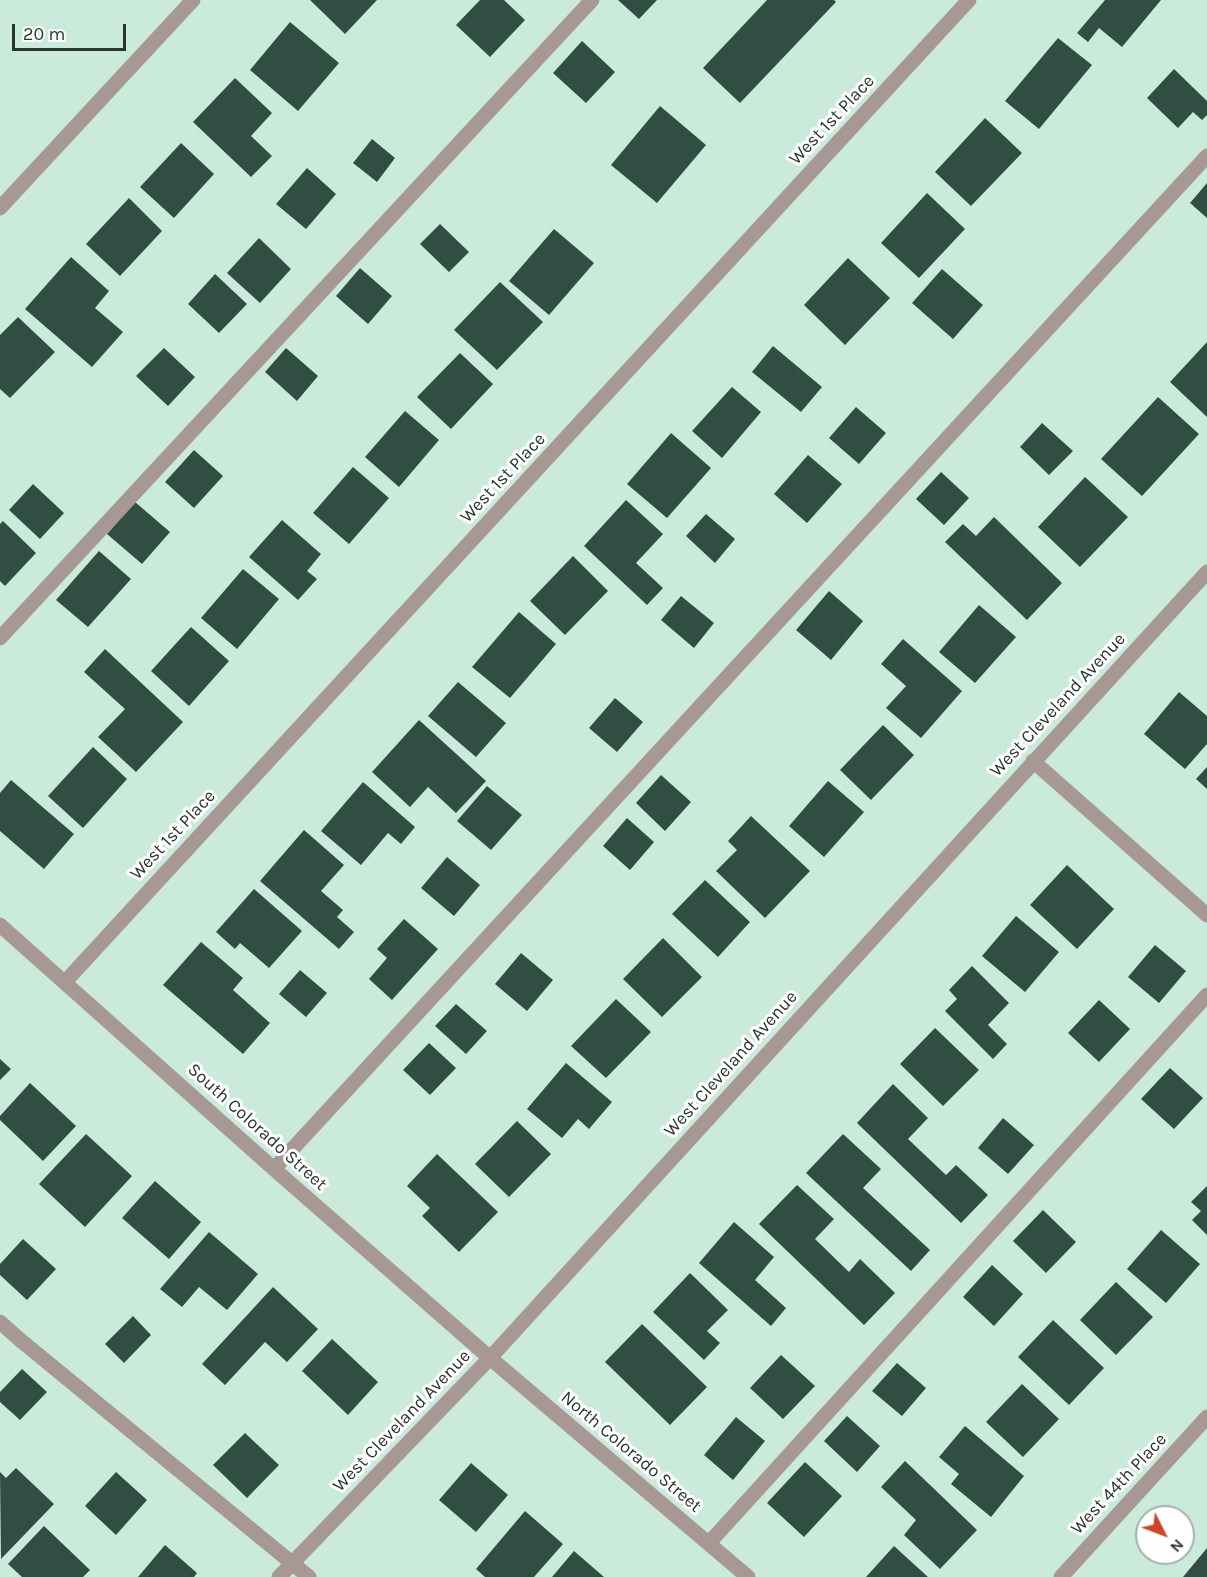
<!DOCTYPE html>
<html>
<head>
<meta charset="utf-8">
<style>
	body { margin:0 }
	#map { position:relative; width:1207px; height:1577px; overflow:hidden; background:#caebdc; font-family:Karla,sans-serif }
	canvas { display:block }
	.north { position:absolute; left:1135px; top:1505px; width:60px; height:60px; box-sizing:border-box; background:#fff; border:2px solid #a9afac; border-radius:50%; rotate:132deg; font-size:16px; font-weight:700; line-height:24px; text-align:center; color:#293630 }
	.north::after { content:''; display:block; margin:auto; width:21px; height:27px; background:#d14724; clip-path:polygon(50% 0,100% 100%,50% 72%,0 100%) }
	.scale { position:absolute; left:12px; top:24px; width:114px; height:27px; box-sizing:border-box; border:3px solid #293630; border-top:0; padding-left:8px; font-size:18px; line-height:21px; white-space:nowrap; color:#293630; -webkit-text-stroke:4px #fff; paint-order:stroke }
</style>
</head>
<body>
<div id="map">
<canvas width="1207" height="1577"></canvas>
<div class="north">N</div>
<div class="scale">20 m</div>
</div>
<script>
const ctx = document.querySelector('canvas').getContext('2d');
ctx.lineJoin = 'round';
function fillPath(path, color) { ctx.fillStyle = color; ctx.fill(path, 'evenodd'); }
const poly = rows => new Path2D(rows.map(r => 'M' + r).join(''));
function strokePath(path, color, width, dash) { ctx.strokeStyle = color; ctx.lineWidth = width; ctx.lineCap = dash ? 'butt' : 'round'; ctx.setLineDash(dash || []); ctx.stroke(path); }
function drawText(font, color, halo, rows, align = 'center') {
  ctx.font = font + ' Karla,sans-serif'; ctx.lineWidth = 6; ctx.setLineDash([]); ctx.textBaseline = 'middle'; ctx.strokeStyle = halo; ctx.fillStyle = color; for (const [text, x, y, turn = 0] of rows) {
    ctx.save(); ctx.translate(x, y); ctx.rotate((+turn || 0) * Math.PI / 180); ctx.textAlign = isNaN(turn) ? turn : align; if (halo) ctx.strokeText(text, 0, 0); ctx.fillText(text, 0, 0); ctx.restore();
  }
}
fillPath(poly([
	[310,0,377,0,345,34],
	[480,0,504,0,525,20,490,57,456,25],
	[618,0,657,0,639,19],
	[767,0,834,0,836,2,740,103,703,68],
	[1105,0,1161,0,1122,47,1099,28,1088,42,1077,33],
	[290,22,339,63,298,111,250,70],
	[1058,38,1092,65,1039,129,1005,101],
	[582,41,615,72,586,103,553,73],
	[1174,69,1207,101,1207,115,1202,120,1193,112,1178,128,1147,98],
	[235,78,272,113,251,136,272,156,251,177,193,122],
	[660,106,706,145,657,203,611,165],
	[985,118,1022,153,971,206,935,172],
	[372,139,395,158,377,182,353,163],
	[181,143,214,174,174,218,140,187],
	[307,168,336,194,306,229,276,204],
	[1207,183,1207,218,1190,203],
	[927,193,965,229,919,278,881,243],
	[129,198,162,231,120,276,86,244],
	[440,224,469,252,449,272,420,244],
	[554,229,594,263,549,315,509,281],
	[259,238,291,269,260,303,227,273],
	[71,257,109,291,95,308,123,332,92,367,25,309],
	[848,258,890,298,845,345,804,305],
	[360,268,392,296,368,324,336,296],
	[942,269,983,305,953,339,912,303],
	[215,274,247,304,219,333,188,304],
	[500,282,543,322,497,370,454,330],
	[18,317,55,352,10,398,0,389,0,335],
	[1207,342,1207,417,1170,382],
	[773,346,822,387,801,412,752,372],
	[164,348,195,377,168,406,136,376],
	[286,348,318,376,297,401,265,372],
	[460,353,493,384,451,429,417,397],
	[732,387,761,412,722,458,692,431],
	[1158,397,1199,434,1142,496,1101,459],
	[856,407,886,433,859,464,829,438],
	[405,411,439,440,399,487,365,457],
	[1042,423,1073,451,1049,475,1020,447],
	[671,433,711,468,667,518,627,484],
	[194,450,223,476,194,508,165,482],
	[808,455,842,484,807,523,774,494],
	[353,467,389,498,349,544,313,513],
	[941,472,969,498,944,525,916,499],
	[1085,477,1128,517,1080,567,1038,527],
	[33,484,64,513,40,539,9,510],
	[626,500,663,534,636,563,663,588,647,605,584,546],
	[135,502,170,532,142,564,107,534],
	[706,514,735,539,715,563,686,536],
	[994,517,1062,583,1027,620,945,542,963,524,976,536],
	[282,520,321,554,307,571,317,579,298,600,249,557],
	[3,521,36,553,5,586,0,581,0,524],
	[99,551,131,579,88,627,56,600],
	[573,556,608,591,565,635,530,601],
	[243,569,279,599,237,649,201,618],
	[829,591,863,621,831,660,796,630],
	[681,596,714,623,694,648,661,620],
	[979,605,1016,637,975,683,939,652],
	[519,612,556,644,510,698,472,667],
	[191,627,229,661,189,706,151,671],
	[903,639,962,691,921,738,886,708,906,686,881,664],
	[105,649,183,722,136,772,98,737,125,709,84,672],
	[458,682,506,723,476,757,428,716],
	[1179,692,1207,716,1207,744,1185,769,1144,734],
	[615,698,643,722,617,752,589,728],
	[419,720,486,781,456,813,428,787,410,807,372,772],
	[883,725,914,755,871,800,840,770],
	[93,747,127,779,83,828,48,796],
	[1207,767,1207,789,1196,779],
	[661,775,691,802,665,831,636,803],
	[11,780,74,834,44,869,0,831,0,793],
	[828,781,864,812,824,857,789,826],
	[363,782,415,827,401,844,388,833,361,865,321,831],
	[487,786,522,815,491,850,457,821],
	[751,816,810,871,765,918,716,871,737,850,728,841],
	[627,818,654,842,630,870,603,846],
	[304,830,344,865,321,891,343,910,337,917,354,932,339,949,260,881],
	[447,857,480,885,454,916,421,888],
	[1067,865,1114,909,1077,949,1030,905],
	[705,880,750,922,718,957,672,914],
	[254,889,302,931,269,968,240,943,235,949,216,932],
	[1016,916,1059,952,1025,992,982,956],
	[404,919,438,949,392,1000,369,979,387,958,377,949],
	[663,938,702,977,662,1017,623,979],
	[201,942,243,978,233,990,270,1023,243,1054,163,985],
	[1155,945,1186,971,1159,1003,1128,977],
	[521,953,553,980,527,1011,495,984],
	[972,966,1009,1003,988,1025,1007,1044,993,1059,945,1011,957,999,949,990],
	[300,970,327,993,306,1017,279,994],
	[616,999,651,1032,606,1078,571,1046],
	[1099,1000,1130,1029,1099,1062,1068,1033],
	[456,1004,487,1031,466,1054,435,1026],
	[935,1028,979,1070,943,1106,900,1064],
	[429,1043,456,1068,430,1095,403,1070],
	[0,1059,11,1069,0,1080],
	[566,1063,612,1102,589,1129,578,1119,562,1138,527,1109],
	[1170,1068,1203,1098,1174,1129,1141,1099],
	[30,1083,76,1126,43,1161,0,1120,0,1116],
	[893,1084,928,1118,908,1139,946,1175,956,1165,988,1195,961,1223,857,1123],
	[1003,1118,1034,1145,1008,1174,978,1148],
	[517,1121,551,1154,509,1197,475,1164],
	[86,1134,132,1176,85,1227,39,1184],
	[843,1134,881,1169,863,1188,930,1250,911,1271,806,1173],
	[437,1154,498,1212,459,1252,422,1216,430,1208,407,1186],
	[155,1181,201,1222,169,1259,122,1218],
	[797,1185,834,1219,815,1239,849,1272,860,1259,895,1293,864,1325,759,1224],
	[1207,1186,1207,1235,1192,1220,1201,1211,1191,1202],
	[1043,1210,1076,1242,1046,1273,1013,1241],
	[734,1222,774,1257,755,1280,786,1308,771,1326,699,1263],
	[1161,1230,1200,1264,1166,1303,1127,1269],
	[209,1232,258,1274,227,1310,199,1287,182,1307,160,1289],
	[23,1239,56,1269,27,1300,0,1275,0,1264],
	[992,1265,1023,1294,994,1326,963,1297],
	[690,1273,728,1310,707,1331,720,1343,704,1360,653,1312],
	[1116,1282,1153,1317,1116,1355,1080,1320],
	[273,1287,318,1329,287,1362,265,1342,225,1385,202,1364],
	[133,1316,151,1335,124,1363,105,1344],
	[1053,1320,1104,1368,1069,1405,1018,1357],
	[642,1324,707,1387,670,1425,605,1362],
	[332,1339,378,1382,348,1415,302,1371],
	[781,1355,815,1386,783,1419,750,1388],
	[897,1363,926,1388,902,1416,872,1391],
	[22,1369,47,1392,20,1420,0,1402,0,1392],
	[1022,1384,1059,1419,1023,1457,986,1422],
	[847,1416,880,1446,857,1472,824,1441],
	[736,1417,765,1441,733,1480,704,1455],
	[965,1426,1024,1476,991,1517,951,1484,959,1474,939,1457],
	[245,1433,279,1465,247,1498,213,1465],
	[905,1461,977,1530,940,1569,904,1535,916,1520,881,1487],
	[805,1462,842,1496,804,1537,767,1503],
	[471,1463,508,1495,476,1532,439,1500],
	[16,1468,54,1504,1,1559,0,1472,6,1478],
	[116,1472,147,1500,116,1535,85,1506],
	[525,1511,563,1544,534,1577,485,1577,476,1569],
	[44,1526,90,1570,83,1577,22,1577,8,1564],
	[165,1545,197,1573,194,1577,138,1577],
	[894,1546,928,1577,866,1577],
	[1207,1548,1207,1577,1183,1577],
	[574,1551,604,1577,552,1577]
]), '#314e42');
strokePath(poly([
	[0,208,193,0],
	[0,638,592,0],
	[1033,761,1207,915],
	[0,925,274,1169,490,1358,748,1577],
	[65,982,969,0],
	[274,1169,1207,156],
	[0,1322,19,1339,309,1577],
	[709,1543,1207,995],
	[279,1577,490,1358,1207,572],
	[1061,1577,1207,1417]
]), '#a79894', 15);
drawText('18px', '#293630', '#fff', [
	["West 1st Place",832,120,-47],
	["West 1st Place",503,478,-47],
	["West Cleveland Avenue",1058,705,-47],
	["West 1st Place",173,835,-47],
	["West Cleveland Avenue",731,1064,-48],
	["South Colorado Street",257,1127,42],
	["West Cleveland Avenue",402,1421,-46],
	["North Colorado Street",631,1452,40],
	["West 44th Place",1119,1484,-47]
]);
</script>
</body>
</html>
